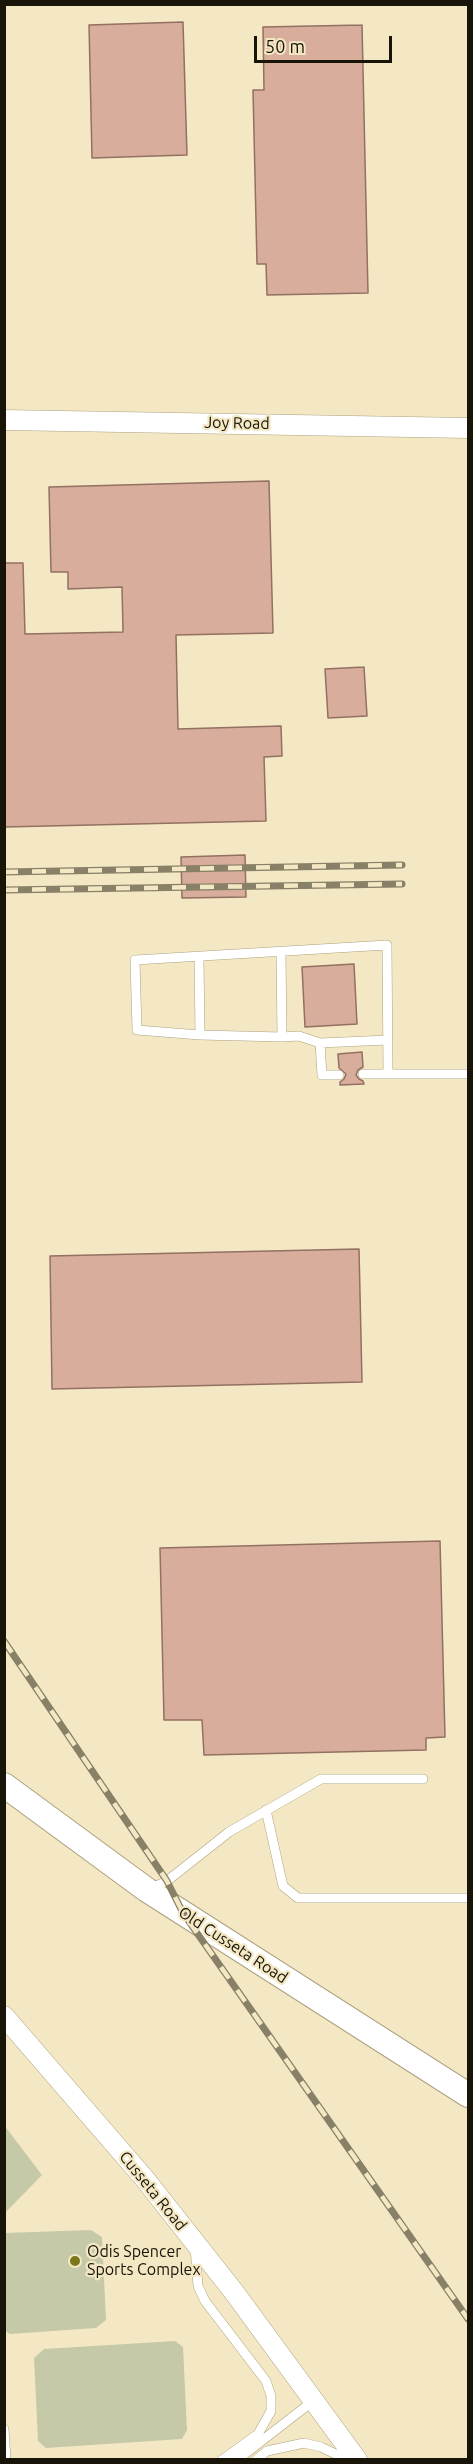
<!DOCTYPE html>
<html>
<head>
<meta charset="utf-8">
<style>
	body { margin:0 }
	#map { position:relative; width:473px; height:2464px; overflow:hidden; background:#f4e8c4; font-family:Ubuntu,sans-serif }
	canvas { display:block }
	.frame { position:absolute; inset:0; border:6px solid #181407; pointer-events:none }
	.scale { position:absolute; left:254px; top:36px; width:138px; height:27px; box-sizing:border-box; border:3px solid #181407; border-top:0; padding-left:8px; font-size:18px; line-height:21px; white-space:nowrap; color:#181407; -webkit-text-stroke:4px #f4e8c4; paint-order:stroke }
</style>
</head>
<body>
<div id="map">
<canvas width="473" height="2464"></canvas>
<div class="frame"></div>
<div class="scale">50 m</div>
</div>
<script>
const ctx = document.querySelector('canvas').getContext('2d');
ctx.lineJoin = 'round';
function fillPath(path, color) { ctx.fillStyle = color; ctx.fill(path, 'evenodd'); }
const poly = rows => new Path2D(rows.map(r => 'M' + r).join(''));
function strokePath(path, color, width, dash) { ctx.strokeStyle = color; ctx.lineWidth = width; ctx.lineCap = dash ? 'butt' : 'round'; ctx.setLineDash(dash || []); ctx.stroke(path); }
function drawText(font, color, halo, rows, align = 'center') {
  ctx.font = font + ' Ubuntu,sans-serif'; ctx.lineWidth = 4.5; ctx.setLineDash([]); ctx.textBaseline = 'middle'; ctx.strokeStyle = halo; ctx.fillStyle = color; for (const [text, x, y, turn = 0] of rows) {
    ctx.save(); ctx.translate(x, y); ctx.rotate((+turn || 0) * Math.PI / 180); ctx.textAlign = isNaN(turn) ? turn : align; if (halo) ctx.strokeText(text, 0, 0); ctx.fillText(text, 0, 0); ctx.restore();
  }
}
fillPath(poly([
	[4,2125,42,2175,5,2213,4,2213],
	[91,2230,102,2237,106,2320,96,2328,10,2334,5,2331,5,2233],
	[175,2341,183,2347,187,2430,182,2439,46,2448,38,2441,34,2358,44,2349]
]), '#c6c9a7');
const building = poly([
	[183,22,187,155,92,158,89,25,183,22],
	[362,25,368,293,267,295,266,264,257,264,253,90,264,90,263,27,362,25],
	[269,481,273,633,176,635,178,729,281,726,282,756,264,757,266,821,4,827,4,563,23,563,25,634,123,632,122,587,68,589,68,572,51,572,49,487,269,481],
	[364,667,367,716,328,718,325,669,364,667],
	[245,855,246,897,182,898,181,857,245,855],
	[354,964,357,1024,305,1027,302,967,354,964],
	[362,1052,363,1067,358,1070,356,1075,359,1079,363,1081,364,1084,340,1085,340,1082,344,1079,346,1074,339,1068,338,1054,362,1052],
	[359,1249,362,1382,52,1389,50,1256,359,1249],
	[440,1541,445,1737,426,1738,426,1750,204,1755,202,1720,164,1720,160,1548,440,1541]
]);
fillPath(building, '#d8ad9b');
strokePath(building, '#927062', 1.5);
const service = poly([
	[281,953,282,1037,200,1035,137,1030,135,960,387,945,388,1074,468,1074],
	[199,957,200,1035],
	[282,1037,299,1036,320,1043],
	[363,1074,388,1074],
	[339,1075,322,1075,320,1043,388,1040],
	[266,1810,283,1886,298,1898,468,1898],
	[149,1889,167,1881,229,1832,321,1779,423,1779],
	[195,2247,198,2286,205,2301,266,2381,271,2396,271,2411,258,2434,222,2460],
	[4,2429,6,2460],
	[237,2460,313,2401],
	[256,2460,267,2451,304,2443,321,2447,348,2460]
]);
const minor = poly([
	[4,420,468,428],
	[4,2016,144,2178,234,2292,357,2460]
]);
const tertiary = poly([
	[4,1785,147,1890,468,2095]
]);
strokePath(service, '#aca17f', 10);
strokePath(minor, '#aca17f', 21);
strokePath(tertiary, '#aca17f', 26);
strokePath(service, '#fff', 9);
strokePath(minor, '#fff', 20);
strokePath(tertiary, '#fff', 24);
const rail = poly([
	[4,872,402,865],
	[4,890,402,884],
	[4,1641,167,1881,183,1913,468,2319]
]);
strokePath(rail, '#888067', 7);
strokePath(rail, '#f4e8c4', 4.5, [14]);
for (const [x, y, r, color] of [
	[75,2261,6,"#7b761a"]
]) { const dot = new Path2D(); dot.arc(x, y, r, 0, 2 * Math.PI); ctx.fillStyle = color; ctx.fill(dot); strokePath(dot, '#f4e8c4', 2); }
drawText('16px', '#181407', '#f4e8c4', [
	["Joy Road",237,423,1],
	["Old Cusseta Road",233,1945,33],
	["Cusseta Road",153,2191,51]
]);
drawText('16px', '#181407', '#f4e8c4', [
	["Odis Spencer",87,2252],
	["Sports Complex",87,2270]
], 'left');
</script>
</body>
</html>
